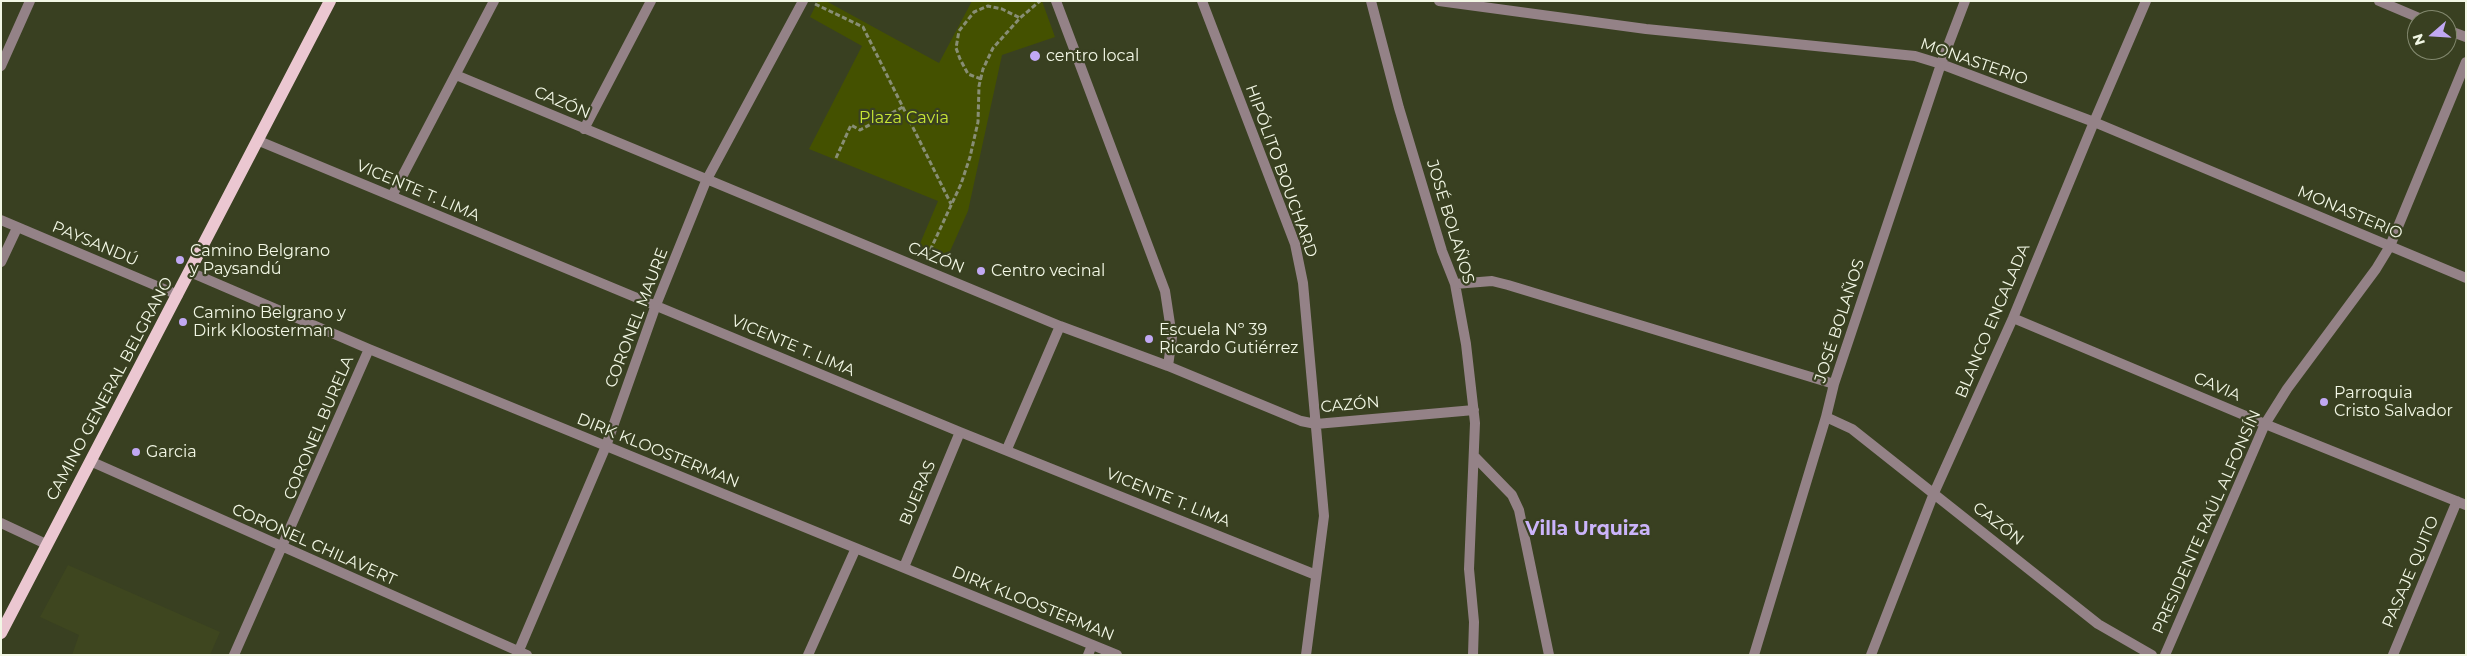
<!DOCTYPE html>
<html>
<head>
<meta charset="utf-8">
<style>
	body { margin:0 }
	#map { position:relative; width:2467px; height:656px; overflow:hidden; background:#394021; font-family:Montserrat,sans-serif }
	canvas { display:block }
	.frame { position:absolute; inset:0; border:2px solid #f2f7e5; pointer-events:none }
	.north { position:absolute; left:2407px; top:10px; width:50px; height:50px; box-sizing:border-box; background:#394021; border:1px solid #83896f; border-radius:50%; rotate:251deg; font-size:14px; font-weight:700; line-height:20px; text-align:center; color:#f2f7e5 }
	.north::after { content:''; display:block; margin:auto; width:18px; height:22px; background:#c1a8f3; clip-path:polygon(50% 0,100% 100%,50% 72%,0 100%) }
</style>
</head>
<body>
<div id="map">
<canvas width="2467" height="656"></canvas>
<div class="frame"></div>
<div class="north">N</div>
</div>
<script>
const ctx = document.querySelector('canvas').getContext('2d');
ctx.lineJoin = 'round';
function fillPath(path, color) { ctx.fillStyle = color; ctx.fill(path, 'evenodd'); }
const poly = rows => new Path2D(rows.map(r => 'M' + r).join(''));
function strokePath(path, color, width, dash) { ctx.strokeStyle = color; ctx.lineWidth = width; ctx.lineCap = dash ? 'butt' : 'round'; ctx.setLineDash(dash || []); ctx.stroke(path); }
function drawText(font, color, halo, rows, align = 'center') {
  ctx.font = font + ' Montserrat,sans-serif'; ctx.lineWidth = 4.5; ctx.setLineDash([]); ctx.textBaseline = 'middle'; ctx.strokeStyle = halo; ctx.fillStyle = color; for (const [text, x, y, turn = 0] of rows) {
    ctx.save(); ctx.translate(x, y); ctx.rotate((+turn || 0) * Math.PI / 180); ctx.textAlign = isNaN(turn) ? turn : align; if (halo) ctx.strokeText(text, 0, 0); ctx.fillText(text, 0, 0); ctx.restore();
  }
}
fillPath(poly([
	[68,565,220,632,210,655,72,655,79,635,40,617]
]), '#3e461f');
fillPath(poly([
	[818,1,826,1,939,63,972,1,1042,1,1055,37,1002,55,968,211,947,258,919,246,938,201,809,149,862,46,810,17]
]), '#445100');
strokePath(poly([
	[815,4,863,27,951,204],
	[981,79,968,74,960,59,956,48,959,31,974,12,988,6,1002,9,1020,18],
	[836,158,851,125,860,130,903,107],
	[927,257,961,184,970,157,978,122,979,86,983,69,993,48,1020,18,1040,1]
]), '#888e75', 3, [5, 2.5]);
strokePath(poly([
	[1056,1,1165,291,1172,337,1168,366],
	[1202,1,1295,244,1303,283,1324,516,1306,655],
	[1371,1,1399,108,1442,251,1455,284,1466,344,1475,423,1469,569,1474,622,1473,655],
	[1439,1,1646,29,1915,56,1941,64,2094,122,2466,278],
	[2379,1,2424,20],
	[2447,30,2466,37],
	[1,66,30,1],
	[456,75,1060,326,1168,366,1301,421,1316,424,1474,410],
	[584,129,651,1],
	[259,141,960,432,1316,575],
	[392,196,494,1],
	[1,220,178,295],
	[1,262,17,228],
	[190,272,369,349,1117,655],
	[1455,284,1492,281,1508,285,1834,384],
	[2013,318,2265,424,2466,505],
	[1826,417,1852,429,2098,624,2152,655],
	[1007,449,1060,326],
	[1474,456,1512,495,1519,510,1549,655],
	[90,461,527,655],
	[1,523,46,544],
	[904,567,960,432],
	[234,655,369,349],
	[517,655,606,446,656,305,706,181,803,1],
	[808,655,856,548],
	[1088,655,1092,645],
	[1754,655,1826,417,1834,384,1941,64,1965,1],
	[1871,655,1934,493,2013,318,2094,122,2146,1],
	[2165,655,2265,424,2287,389,2376,269,2390,246,2466,62],
	[2393,655,2457,501]
]), '#948287', 10);
strokePath(poly([
	[1,633,330,1]
]), '#ebc7d1', 12);
for (const [x, y, r, color] of [
	[1035,56,6,"#c1a8f3"],
	[180,260,5,"#c1a8f3"],
	[981,271,5,"#c1a8f3"],
	[183,322,5,"#c1a8f3"],
	[1149,339,5,"#c1a8f3"],
	[2324,402,5,"#c1a8f3"],
	[136,452,5,"#c1a8f3"]
]) { const dot = new Path2D(); dot.arc(x, y, r, 0, 2 * Math.PI); ctx.fillStyle = color; ctx.fill(dot); strokePath(dot, '#394021', 2); }
drawText('16px', '#f2f7e5', '#394021', [
	["centro local",1046,56],
	["Camino Belgrano",190,251],
	["y Paysandú",190,269],
	["Centro vecinal",991,271],
	["Camino Belgrano y",193,313],
	["Dirk Kloosterman",193,331],
	["Escuela Nº 39",1159,330],
	["Ricardo Gutiérrez",1159,348],
	["Parroquia",2334,393],
	["Cristo Salvador",2334,411],
	["Garcia",146,452]
], 'left');
drawText('16px', '#f2f7e5', '#394021', [
	["MONASTERIO",1974,62,19],
	["CAZÓN",562,103,23],
	["HIPÓLITO BOUCHARD",1281,171,70],
	["VICENTE T. LIMA",418,191,23],
	["MONASTERIO",2350,213,23],
	["JOSÉ BOLAÑOS",1450,222,73],
	["PAYSANDÚ",95,244,23],
	["CAZÓN",936,258,22],
	["CORONEL MAURE",637,318,-69],
	["JOSÉ BOLAÑOS",1840,321,-72],
	["BLANCO ENCALADA",1993,321,-67],
	["VICENTE T. LIMA",793,346,23],
	["CAVIA",2217,387,23],
	["CAMINO GENERAL BELGRANO",110,389,-62],
	["CAZÓN",1350,405,-5],
	["CORONEL BURELA",319,428,-67],
	["DIRK KLOOSTERMAN",658,451,22],
	["BUERAS",918,493,-67],
	["VICENTE T. LIMA",1168,498,22],
	["PRESIDENTE RAÚL ALFONSÍN",2207,522,-66],
	["CAZÓN",1998,524,38],
	["CORONEL CHILAVERT",314,545,24],
	["PASAJE QUITO",2411,572,-67],
	["DIRK KLOOSTERMAN",1033,604,22]
]);
drawText('16px', '#c7e635', '#394021', [
	["Plaza Cavia",904,118]
]);
drawText('bold 19px', '#cbb4fa', '#394021', [
	["Villa Urquiza",1588,529]
]);
</script>
</body>
</html>
